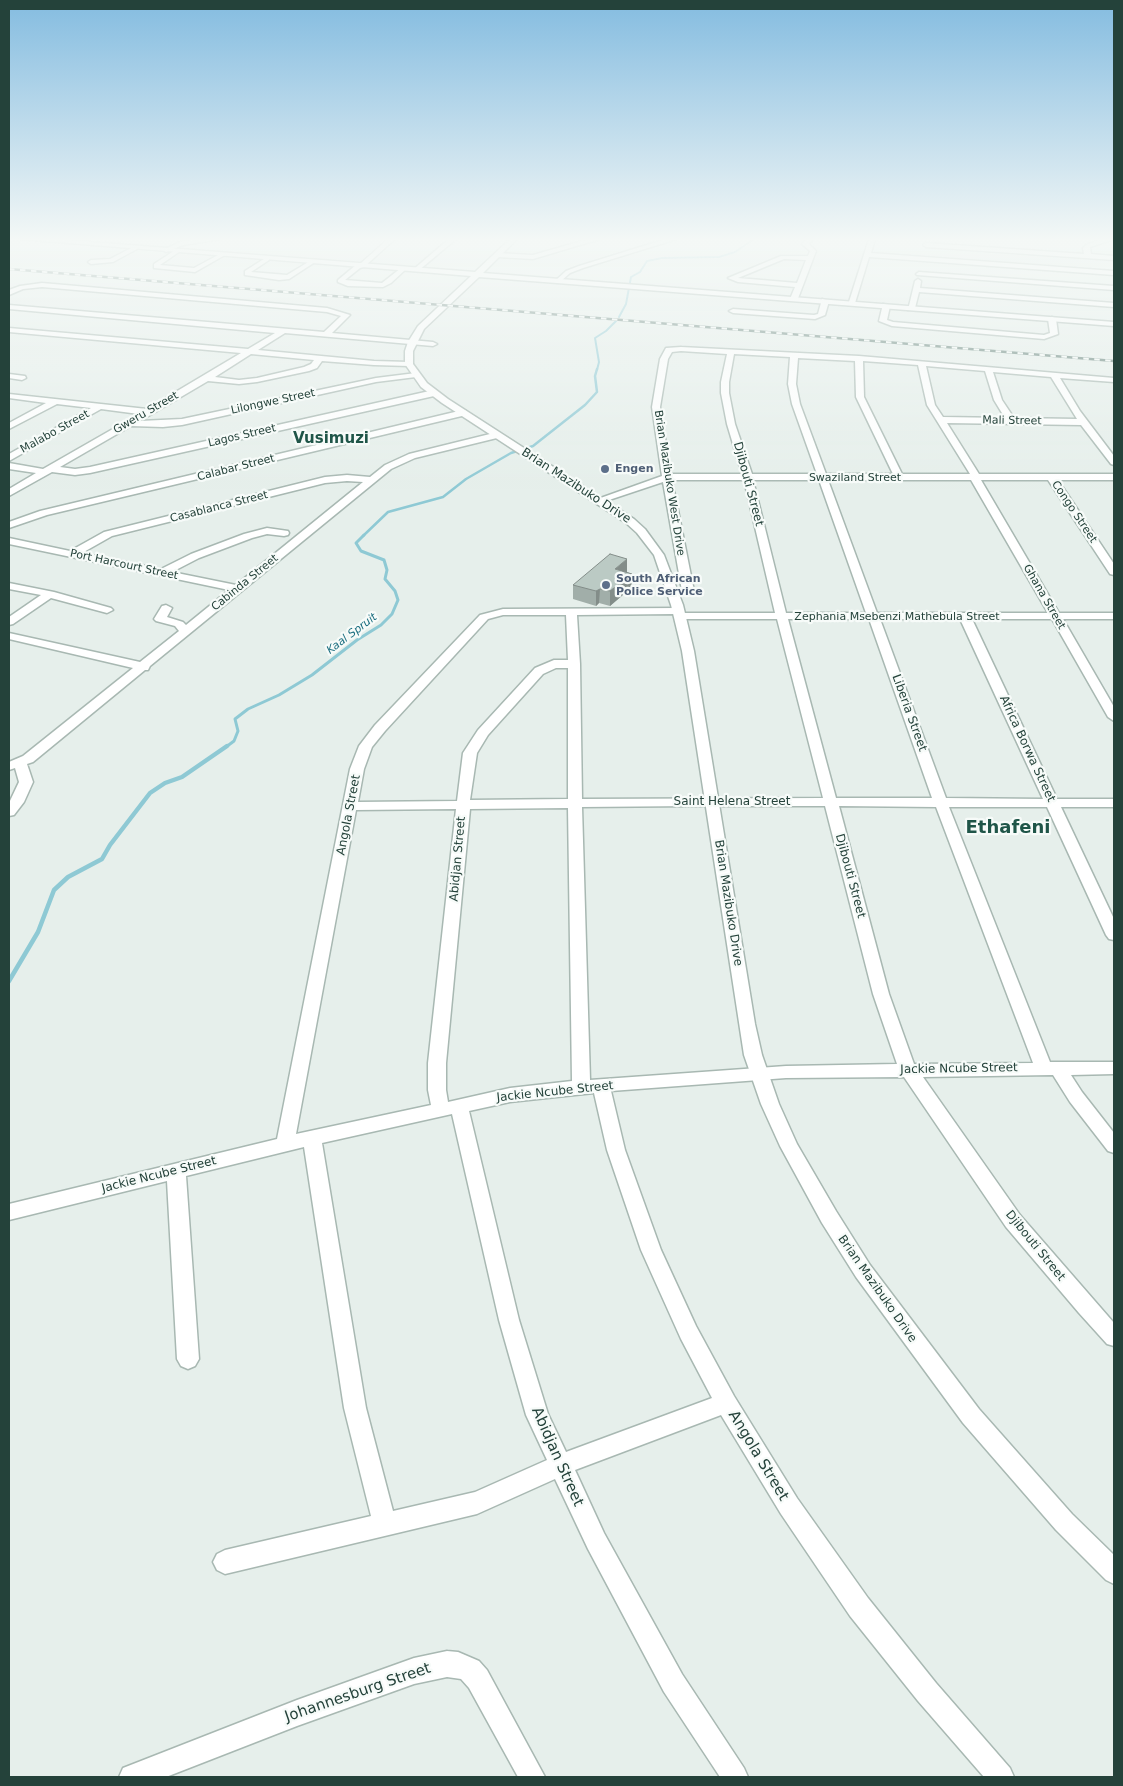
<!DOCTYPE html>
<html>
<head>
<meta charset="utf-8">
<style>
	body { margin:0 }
	#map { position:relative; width:1123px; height:1786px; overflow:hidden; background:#e6efeb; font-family:"DejaVu Sans",sans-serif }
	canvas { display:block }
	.frame { position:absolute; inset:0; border:10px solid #24423a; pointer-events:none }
</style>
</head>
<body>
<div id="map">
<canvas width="1123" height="1786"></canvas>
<div class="frame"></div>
</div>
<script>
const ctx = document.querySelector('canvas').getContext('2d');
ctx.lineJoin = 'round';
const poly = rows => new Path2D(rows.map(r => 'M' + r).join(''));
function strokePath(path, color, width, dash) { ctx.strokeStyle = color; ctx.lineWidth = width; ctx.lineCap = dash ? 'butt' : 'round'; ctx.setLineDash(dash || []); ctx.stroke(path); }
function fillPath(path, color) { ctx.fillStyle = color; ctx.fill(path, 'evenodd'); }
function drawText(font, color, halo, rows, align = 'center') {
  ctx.font = font + ' "DejaVu Sans",sans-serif'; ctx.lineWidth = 4.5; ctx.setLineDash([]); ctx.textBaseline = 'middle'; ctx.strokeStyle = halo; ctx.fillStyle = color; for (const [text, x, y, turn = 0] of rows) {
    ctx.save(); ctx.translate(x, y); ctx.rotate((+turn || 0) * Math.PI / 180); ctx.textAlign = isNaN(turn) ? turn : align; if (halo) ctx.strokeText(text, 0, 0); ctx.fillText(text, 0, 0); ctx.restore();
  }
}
strokePath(poly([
	[619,317,626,304,631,277,640,272,647,261,662,258,719,257,735,252,754,239],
	[597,370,599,362,595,338,606,331,617,320]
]), '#8ec9d4', 2);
strokePath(poly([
	[363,536,388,512,443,497,466,479,511,453,533,446,585,405,597,392,595,376,597,369]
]), '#8ec9d4', 2.5);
strokePath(poly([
	[226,747,234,741,238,731,235,719,248,709,279,695,312,675,357,640,381,625,392,614,398,600,395,591,385,579,387,570,384,560,361,551,356,543,364,535]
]), '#8ec9d4', 3);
strokePath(poly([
	[9,981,38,932,54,890,68,877,102,859,110,845,150,793,165,783,182,777,227,746]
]), '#8ec9d4', 4.5);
const minor = poly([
	[197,239,220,239,183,245,166,252,163,250,180,242,197,239],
	[388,239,395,239,364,267,360,268,345,280,382,283,401,268,405,268,405,270,391,283,383,287,348,286,338,282,338,280,356,265,360,264,388,239],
	[449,239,456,239,418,271,414,271,414,269,449,239],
	[589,239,600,239,533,259,497,257,494,255,497,253,533,255,589,239],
	[666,239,677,239,583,268,570,273,560,282,555,281,566,271,579,266,666,239],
	[806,239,813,239,809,244,816,251,797,301,790,299,795,287,738,282,728,278,781,256,808,256,810,251,802,244,806,239],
	[784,259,806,260,797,283,738,278,784,259],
	[869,239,875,239,871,253,1114,271,1114,275,869,257,855,303,848,305,869,239],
	[1103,239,1114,239,1090,247,1091,254,1114,256,1114,260,926,247,923,245,926,243,1084,254,1083,248,1086,245,1103,239],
	[135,246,138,248,137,249,113,262,91,264,88,262,91,260,110,259,135,246],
	[177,249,179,250,179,252,160,265,194,268,220,254,225,255,195,272,154,268,154,264,177,249],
	[267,257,269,258,269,260,251,272,287,275,310,261,315,262,289,279,279,280,245,275,245,271,267,257],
	[919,272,1114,286,1114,290,917,275,916,274,919,272],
	[918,279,921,281,920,288,1114,303,1114,307,919,292,915,308,908,310,915,281,918,279],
	[42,283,327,308,350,315,332,333,433,342,437,344,433,346,285,333,258,350,374,361,409,362,413,364,409,366,374,365,322,361,317,368,309,371,257,382,239,384,208,381,140,421,182,419,376,378,416,373,420,375,416,377,376,382,182,425,163,427,131,426,60,467,75,469,90,467,434,390,438,393,434,396,90,473,75,475,52,472,9,496,9,489,36,473,9,469,9,463,43,469,139,414,101,409,9,461,9,454,91,408,57,404,9,429,9,423,46,403,9,398,9,394,147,409,241,353,9,332,9,328,248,349,275,333,9,309,9,305,324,332,341,316,327,312,42,287,23,289,9,295,9,290,20,286,42,283],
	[251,354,314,360,311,364,304,367,257,378,239,380,215,377,251,354],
	[822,299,829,301,825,315,815,319,733,313,729,311,733,309,814,315,818,314,822,299],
	[883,304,890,306,887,320,893,322,1044,335,1050,333,1048,319,1052,317,1056,319,1058,334,1044,339,892,326,879,321,883,304],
	[681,347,859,356,1114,378,1114,382,1060,378,1080,411,1114,456,1114,465,1111,464,1081,425,947,423,979,474,1114,474,1114,480,1058,480,1114,564,1114,575,1110,574,1048,480,981,480,1059,613,1114,613,1114,619,1063,619,1114,707,1114,721,1108,717,1052,619,972,619,1057,799,1114,799,1114,807,1061,807,1114,919,1114,940,1109,939,1106,935,1047,807,949,807,1050,1062,1114,1062,1114,1074,1071,1075,1082,1092,1114,1133,1114,1153,1108,1151,1070,1102,1053,1075,923,1077,1020,1215,1114,1323,1114,1346,1107,1344,1079,1313,1006,1227,904,1077,786,1078,611,1091,625,1150,661,1250,696,1326,734,1396,797,1498,868,1598,936,1683,1010,1768,1014,1777,984,1777,918,1701,850,1616,781,1514,721,1415,575,1470,604,1533,682,1674,744,1768,748,1777,720,1777,664,1692,588,1549,555,1479,477,1514,225,1574,217,1570,213,1562,217,1554,225,1550,371,1516,344,1408,304,1147,186,1176,199,1359,195,1366,188,1369,181,1366,177,1359,167,1181,9,1220,9,1204,277,1139,350,769,359,746,375,725,480,615,503,609,678,608,682,609,683,613,775,613,744,480,672,480,694,591,688,594,682,591,663,482,600,503,595,500,662,476,652,407,660,359,666,348,681,347],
	[681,351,727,354,721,382,721,393,727,424,742,474,671,474,660,407,668,359,672,352,681,351],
	[734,354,790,357,788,384,792,404,817,474,752,474,735,424,729,393,729,382,734,354],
	[798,358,855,361,856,397,893,474,826,474,800,404,796,384,798,358],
	[863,361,918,365,927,405,970,474,902,474,864,397,863,361],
	[926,366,985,371,994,400,1005,418,943,417,935,405,926,366],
	[993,372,1051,377,1077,419,1014,418,1002,400,993,372],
	[753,480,819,480,866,613,786,613,753,480],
	[828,480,971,480,1048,613,877,613,828,480],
	[675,614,676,618,680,619,777,619,823,798,582,799,580,664,577,615,675,614],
	[503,615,566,615,568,660,554,660,535,668,478,730,463,753,457,801,358,802,364,769,372,747,385,731,488,619,503,615],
	[788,619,869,619,932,798,836,798,788,619],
	[880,619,960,619,1043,799,946,798,880,619],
	[556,668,568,668,568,799,470,800,477,753,488,735,543,674,556,668],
	[693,806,825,806,873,994,897,1064,786,1066,590,1080,582,807,693,806],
	[839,806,936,807,1033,1063,914,1064,889,994,839,806],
	[568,808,572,1081,510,1088,448,1102,446,1090,446,1063,470,809,568,808],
	[456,809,428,1063,428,1090,431,1105,296,1134,356,810,456,809],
	[594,1093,607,1150,641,1250,681,1339,712,1398,566,1452,548,1414,519,1320,469,1111,510,1102,594,1093],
	[452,1114,499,1320,526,1415,547,1460,475,1492,393,1511,366,1408,322,1143,452,1114],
	[9,374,25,376,26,378,22,380,9,378,9,374],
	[463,410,466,411,466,415,47,515,9,528,9,522,40,511,463,410],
	[498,432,502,435,501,437,415,458,391,469,150,666,148,670,145,670,33,762,27,764,33,782,24,802,14,815,9,816,9,803,19,782,15,768,9,770,9,762,23,756,133,668,9,639,9,633,140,662,179,631,175,626,156,621,154,619,162,606,166,605,172,608,167,617,183,622,186,625,229,590,9,544,9,538,70,551,104,532,325,477,347,475,370,477,385,465,409,454,498,432],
	[347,481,363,482,236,585,172,572,199,558,252,538,267,534,284,536,288,535,289,533,288,531,267,528,244,534,191,554,161,569,82,553,112,536,325,483,347,481],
	[9,583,54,592,111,608,113,610,107,613,51,598,13,624,9,625,9,617,41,595,9,589,9,583],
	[447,1651,458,1652,479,1661,487,1670,545,1777,518,1777,469,1688,461,1679,447,1677,414,1684,297,1726,166,1777,119,1777,123,1768,297,1700,414,1658,447,1651]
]);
const tertiary = poly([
	[20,239,52,239,475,272,510,239,517,239,483,273,1114,322,1114,326,479,277,424,329,413,351,413,364,427,383,448,399,634,519,645,529,664,555,683,605,694,651,755,1024,762,1055,779,1104,797,1144,836,1211,870,1265,979,1409,1072,1514,1114,1555,1114,1584,1106,1580,1056,1530,963,1423,856,1277,822,1223,780,1146,761,1104,744,1055,682,651,671,605,654,555,637,533,626,523,442,403,421,387,405,364,405,351,408,342,418,326,471,276,20,239]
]);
strokePath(minor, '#a8b8b2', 3);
strokePath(tertiary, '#a8b8b2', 3);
fillPath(minor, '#fff');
fillPath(tertiary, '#fff');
const rail = poly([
	[9,269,1114,361]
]);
strokePath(rail, '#5f7d75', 2.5);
strokePath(rail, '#f7fbf9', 2, [5.5]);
fillPath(poly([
	[627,572,632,574,631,588,610,606,599,603,596,606,573,599,573,585]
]), '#a1aea9');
fillPath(poly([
	[627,559,627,573,615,569],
	[632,574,631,588,610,606,610,591],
	[600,589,599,603,596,606,596,591]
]), '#838d89');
const building = poly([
	[610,554,627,559,615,569,632,574,610,591,600,589,596,591,573,585,610,554]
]);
fillPath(building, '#bbcac4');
strokePath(building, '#838d89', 1);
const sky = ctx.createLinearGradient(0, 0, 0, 489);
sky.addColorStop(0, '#84bce0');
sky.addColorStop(0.49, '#f4f8f6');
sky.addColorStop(1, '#f4f8f600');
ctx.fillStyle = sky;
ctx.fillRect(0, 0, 1123, 489);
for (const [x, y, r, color] of [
	[605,469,5,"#5c6f8a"],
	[606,585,5,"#5c6f8a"]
]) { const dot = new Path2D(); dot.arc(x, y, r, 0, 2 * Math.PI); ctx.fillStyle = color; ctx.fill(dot); strokePath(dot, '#f7fbf9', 2); }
drawText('11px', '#24423a', '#f7fbf9', [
	["Lilongwe Street",273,402,-12],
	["Gweru Street",146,413,-30],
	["Mali Street",1012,421,1],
	["Malabo Street",55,432,-29],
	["Lagos Street",242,436,-13],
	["Calabar Street",236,468,-14],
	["Swaziland Street",855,478],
	["Brian Mazibuko West Drive",669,483,81],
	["Casablanca Street",219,507,-14],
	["Congo Street",1074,512,56],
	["Port Harcourt Street",124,565,12],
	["Cabinda Street",245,583,-39],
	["Ghana Street",1044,597,60],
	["Zephania Msebenzi Mathebula Street",897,617]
]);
drawText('bold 11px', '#4e5e75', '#f7fbf9', [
	["Engen",615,469],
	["South African",616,579],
	["Police Service",616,592]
], 'left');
drawText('italic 11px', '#1c6f80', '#f7fbf9', [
	["Kaal Spruit",352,634,-37]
]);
drawText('12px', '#24423a', '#f7fbf9', [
	["Djibouti Street",748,484,75],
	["Brian Mazibuko Drive",576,486,33],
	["Liberia Street",909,713,70],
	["Africa Borwa Street",1027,749,65],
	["Saint Helena Street",732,802],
	["Angola Street",349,815,-79],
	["Abidjan Street",458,859,-85],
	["Djibouti Street",850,876,75],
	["Brian Mazibuko Drive",728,903,81],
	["Jackie Ncube Street",959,1069,-1],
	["Jackie Ncube Street",555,1092,-6],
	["Jackie Ncube Street",159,1175,-14],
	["Djibouti Street",1035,1246,51],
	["Brian Mazibuko Drive",877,1289,55]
]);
drawText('bold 15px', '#1f5548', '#f7fbf9', [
	["Vusimuzi",331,439]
]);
drawText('15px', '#24423a', '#f7fbf9', [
	["Angola Street",758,1456,59],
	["Abidjan Street",557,1457,66],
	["Johannesburg Street",358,1693,-19]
]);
drawText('bold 18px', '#1f5548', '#f7fbf9', [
	["Ethafeni",1008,828]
]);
</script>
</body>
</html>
